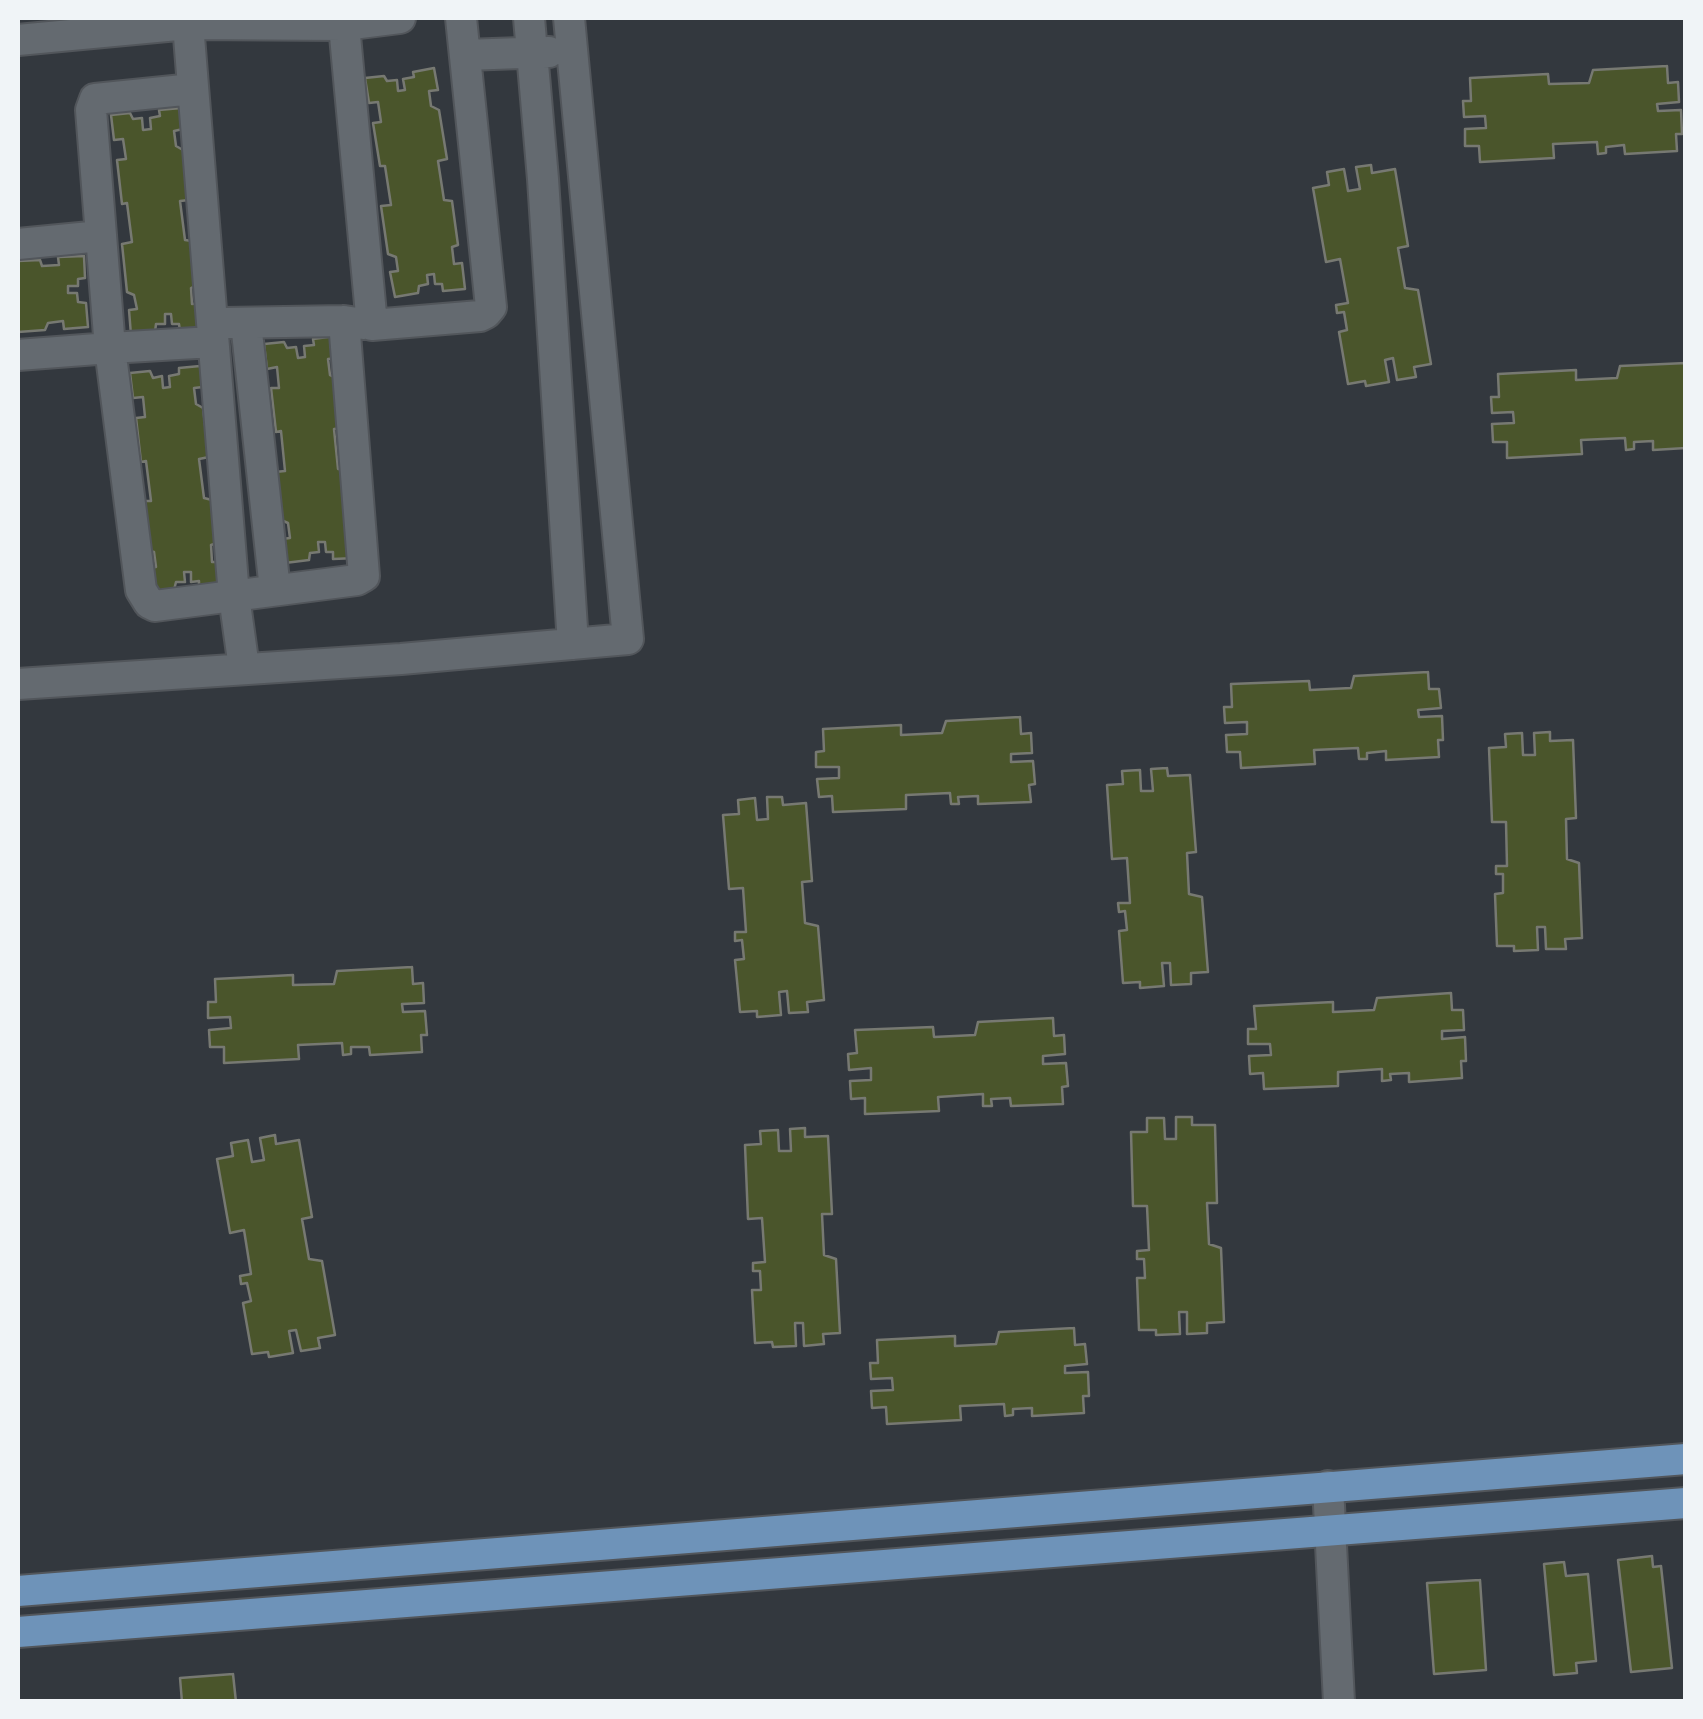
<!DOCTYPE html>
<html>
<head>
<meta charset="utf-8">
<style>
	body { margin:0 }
	#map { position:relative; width:1703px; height:1719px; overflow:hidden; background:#33383e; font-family:Barlow,sans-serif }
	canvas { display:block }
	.frame { position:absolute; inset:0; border:20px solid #f0f4f7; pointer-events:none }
</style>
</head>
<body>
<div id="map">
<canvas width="1703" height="1719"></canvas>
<div class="frame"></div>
</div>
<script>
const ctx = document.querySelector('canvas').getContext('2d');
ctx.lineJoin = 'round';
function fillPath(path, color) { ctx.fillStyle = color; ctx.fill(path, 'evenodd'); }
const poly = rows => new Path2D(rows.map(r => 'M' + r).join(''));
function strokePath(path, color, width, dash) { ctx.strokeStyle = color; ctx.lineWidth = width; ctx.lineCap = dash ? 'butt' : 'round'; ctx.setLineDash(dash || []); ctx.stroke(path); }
const building = poly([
	[1667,66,1668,83,1678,82,1679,102,1657,104,1658,111,1681,110,1682,134,1676,134,1677,151,1625,154,1624,145,1606,147,1606,153,1598,154,1597,142,1553,144,1554,158,1480,162,1479,146,1465,146,1465,129,1486,128,1485,116,1464,117,1463,101,1471,101,1470,78,1548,74,1549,84,1589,83,1593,70,1667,66],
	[434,68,438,90,429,91,431,106,439,110,447,159,438,161,444,200,452,201,458,245,452,247,454,264,462,263,465,289,443,291,442,284,435,284,434,274,427,275,428,284,419,286,418,293,395,297,390,272,398,271,396,257,388,254,381,206,391,205,385,166,380,166,373,123,381,122,378,102,369,103,365,78,384,76,387,81,397,80,398,91,405,90,403,79,414,77,413,72,434,68],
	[181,108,183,129,174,131,176,146,183,150,189,200,180,201,185,240,192,241,197,285,191,288,192,304,201,303,202,329,180,331,179,324,172,324,171,314,165,314,165,324,156,324,155,332,131,335,129,310,137,309,134,295,127,292,122,244,132,242,127,203,122,204,117,160,126,159,123,139,114,140,111,115,130,113,133,119,142,118,143,130,151,129,150,118,160,116,159,110,181,108],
	[1371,165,1372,173,1395,169,1408,246,1398,248,1405,288,1418,290,1431,364,1414,367,1416,377,1397,380,1393,358,1385,360,1389,382,1366,386,1365,381,1348,384,1339,332,1347,330,1344,312,1337,313,1336,305,1348,303,1340,259,1326,262,1313,188,1329,185,1327,172,1344,169,1348,191,1360,189,1356,167,1371,165],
	[84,256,85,278,78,279,78,286,68,286,68,293,77,293,78,302,86,303,88,327,64,329,63,321,48,323,45,330,18,332,18,261,40,260,42,266,59,265,58,257,84,256],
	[335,336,337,358,328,359,330,375,337,378,343,428,334,429,338,469,346,470,356,558,333,559,333,552,326,552,325,542,318,542,319,552,310,553,309,560,285,563,282,539,290,538,288,523,281,520,275,472,285,471,281,431,276,432,271,388,279,388,277,367,267,369,264,344,284,342,287,348,296,347,298,358,305,357,304,346,314,345,313,339,335,336],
	[1686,363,1686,448,1653,450,1653,441,1634,442,1634,449,1626,450,1625,438,1581,440,1582,454,1507,458,1507,442,1493,442,1492,424,1514,423,1513,412,1492,413,1491,397,1499,397,1498,374,1576,370,1576,380,1617,378,1620,366,1686,363],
	[200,366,203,387,194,388,196,404,203,408,209,457,199,459,204,498,212,500,217,543,211,545,212,562,220,562,222,587,199,589,199,581,191,582,191,572,184,572,185,582,176,582,174,590,151,593,148,568,156,567,154,552,146,550,141,501,151,501,146,461,141,462,136,418,145,417,143,397,133,398,130,373,150,371,153,378,162,376,163,388,170,387,169,376,179,374,179,368,200,366],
	[1428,672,1429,689,1439,689,1441,708,1418,710,1419,717,1442,716,1443,740,1438,740,1439,757,1386,760,1386,751,1367,753,1367,759,1359,759,1358,748,1314,750,1315,764,1241,768,1240,752,1227,752,1226,735,1247,734,1247,722,1225,723,1224,707,1232,707,1231,684,1309,681,1310,690,1351,688,1354,676,1428,672],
	[1020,717,1021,734,1031,733,1032,753,1011,754,1011,762,1033,761,1035,784,1029,785,1031,802,978,804,978,796,958,797,959,804,951,804,950,793,906,795,906,809,833,812,832,796,819,797,817,779,839,778,839,767,816,767,816,752,824,751,823,729,901,725,901,735,942,733,946,721,1020,717],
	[1550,732,1550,741,1573,740,1576,818,1566,819,1567,859,1579,863,1582,938,1565,939,1566,949,1546,949,1545,927,1537,927,1538,950,1514,951,1514,946,1497,946,1495,894,1503,893,1503,874,1496,874,1496,866,1507,866,1506,822,1492,822,1489,748,1506,747,1505,734,1522,733,1523,755,1535,755,1534,733,1550,732],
	[1167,768,1168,776,1190,775,1196,852,1187,853,1189,894,1202,897,1208,972,1191,973,1191,984,1171,985,1170,963,1162,963,1164,986,1140,988,1140,982,1123,983,1119,931,1127,930,1125,911,1119,912,1118,903,1130,903,1127,858,1112,859,1107,785,1123,784,1122,771,1140,770,1141,791,1153,791,1151,769,1167,768],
	[767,797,782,797,783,805,806,803,812,881,802,882,805,923,818,926,824,1000,807,1002,808,1012,789,1013,787,991,779,992,781,1015,757,1017,757,1011,740,1012,735,960,744,959,742,940,735,941,735,932,746,932,743,888,729,889,723,815,739,814,738,800,755,798,757,820,768,819,767,797],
	[412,967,413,984,423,983,424,1003,402,1004,403,1012,425,1011,427,1035,421,1035,422,1052,370,1055,369,1047,351,1047,351,1054,343,1055,342,1043,298,1045,299,1059,224,1063,224,1047,210,1047,209,1030,231,1028,230,1017,208,1018,208,1002,216,1002,215,979,293,975,293,985,334,984,337,971,412,967],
	[1451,993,1452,1010,1463,1010,1464,1030,1442,1031,1442,1039,1465,1037,1466,1061,1461,1061,1462,1078,1409,1082,1409,1073,1390,1074,1391,1080,1382,1081,1382,1069,1338,1072,1338,1086,1264,1089,1263,1073,1250,1074,1249,1056,1271,1055,1270,1044,1248,1044,1248,1029,1256,1029,1254,1006,1333,1002,1333,1012,1374,1010,1377,998,1451,993],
	[1053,1018,1054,1036,1064,1035,1065,1054,1043,1056,1043,1064,1066,1063,1068,1086,1062,1087,1063,1104,1011,1106,1010,1098,991,1099,992,1106,983,1106,983,1094,938,1097,939,1111,865,1114,865,1098,851,1099,850,1081,871,1080,871,1068,849,1070,848,1054,857,1053,855,1030,933,1027,934,1037,975,1035,978,1022,1053,1018],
	[1176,1117,1192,1117,1192,1125,1215,1125,1217,1203,1207,1203,1209,1244,1221,1248,1224,1322,1207,1323,1207,1333,1187,1334,1187,1312,1179,1312,1180,1334,1156,1335,1156,1330,1139,1330,1137,1278,1145,1278,1144,1259,1137,1259,1137,1251,1149,1250,1147,1206,1133,1206,1131,1132,1147,1132,1147,1118,1164,1118,1165,1139,1176,1139,1176,1117],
	[805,1128,805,1137,828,1136,832,1214,822,1214,824,1255,836,1259,840,1333,823,1334,824,1344,804,1346,803,1323,795,1323,796,1346,773,1347,772,1342,755,1343,752,1290,761,1290,760,1271,753,1271,753,1263,765,1262,762,1218,748,1219,745,1145,761,1144,760,1131,778,1130,779,1151,791,1151,790,1129,805,1128],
	[275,1135,276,1144,299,1140,312,1217,302,1219,309,1259,322,1261,335,1335,318,1338,320,1348,301,1351,296,1330,289,1331,293,1353,269,1357,268,1352,252,1354,243,1303,251,1301,247,1283,241,1284,240,1276,251,1274,244,1230,230,1233,217,1159,233,1156,231,1143,248,1140,252,1162,264,1160,260,1138,275,1135],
	[1074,1328,1075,1345,1085,1344,1087,1364,1065,1366,1065,1373,1088,1372,1089,1396,1083,1396,1084,1413,1032,1416,1032,1408,1013,1409,1013,1415,1005,1416,1004,1404,960,1406,961,1420,887,1424,886,1407,872,1408,871,1391,893,1390,892,1378,871,1379,870,1363,878,1363,877,1340,955,1336,955,1346,996,1344,999,1332,1074,1328],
	[1652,1556,1653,1567,1661,1566,1672,1668,1631,1672,1618,1560,1652,1556],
	[1564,1562,1566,1576,1588,1574,1596,1661,1576,1663,1577,1673,1554,1675,1544,1564,1564,1562],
	[1480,1580,1486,1670,1434,1674,1427,1583,1480,1580],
	[233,1674,236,1702,182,1702,180,1678,233,1674]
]);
fillPath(building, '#4a552b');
strokePath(building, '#777972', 2.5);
const minor = poly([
	[529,18,543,179,573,644],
	[188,24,234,596,244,668],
	[344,25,400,18],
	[18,40,188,24,344,25,372,325,480,316,486,313,491,307,461,18],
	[465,55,549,52],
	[193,89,95,99,91,110,110,348,213,342],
	[18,244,101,236],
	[225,323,344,321,364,324],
	[246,323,275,590],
	[18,355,110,348,141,590,149,603,155,606,357,580,364,576,344,321],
	[18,684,401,659,628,639,569,18],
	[1328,1486,1339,1702]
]);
const major = poly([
	[18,1591,1686,1459],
	[18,1632,1686,1503]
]);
strokePath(minor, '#52565b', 34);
strokePath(major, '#52565b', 34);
strokePath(minor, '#646a70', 30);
strokePath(major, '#6e93b9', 30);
</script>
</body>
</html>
